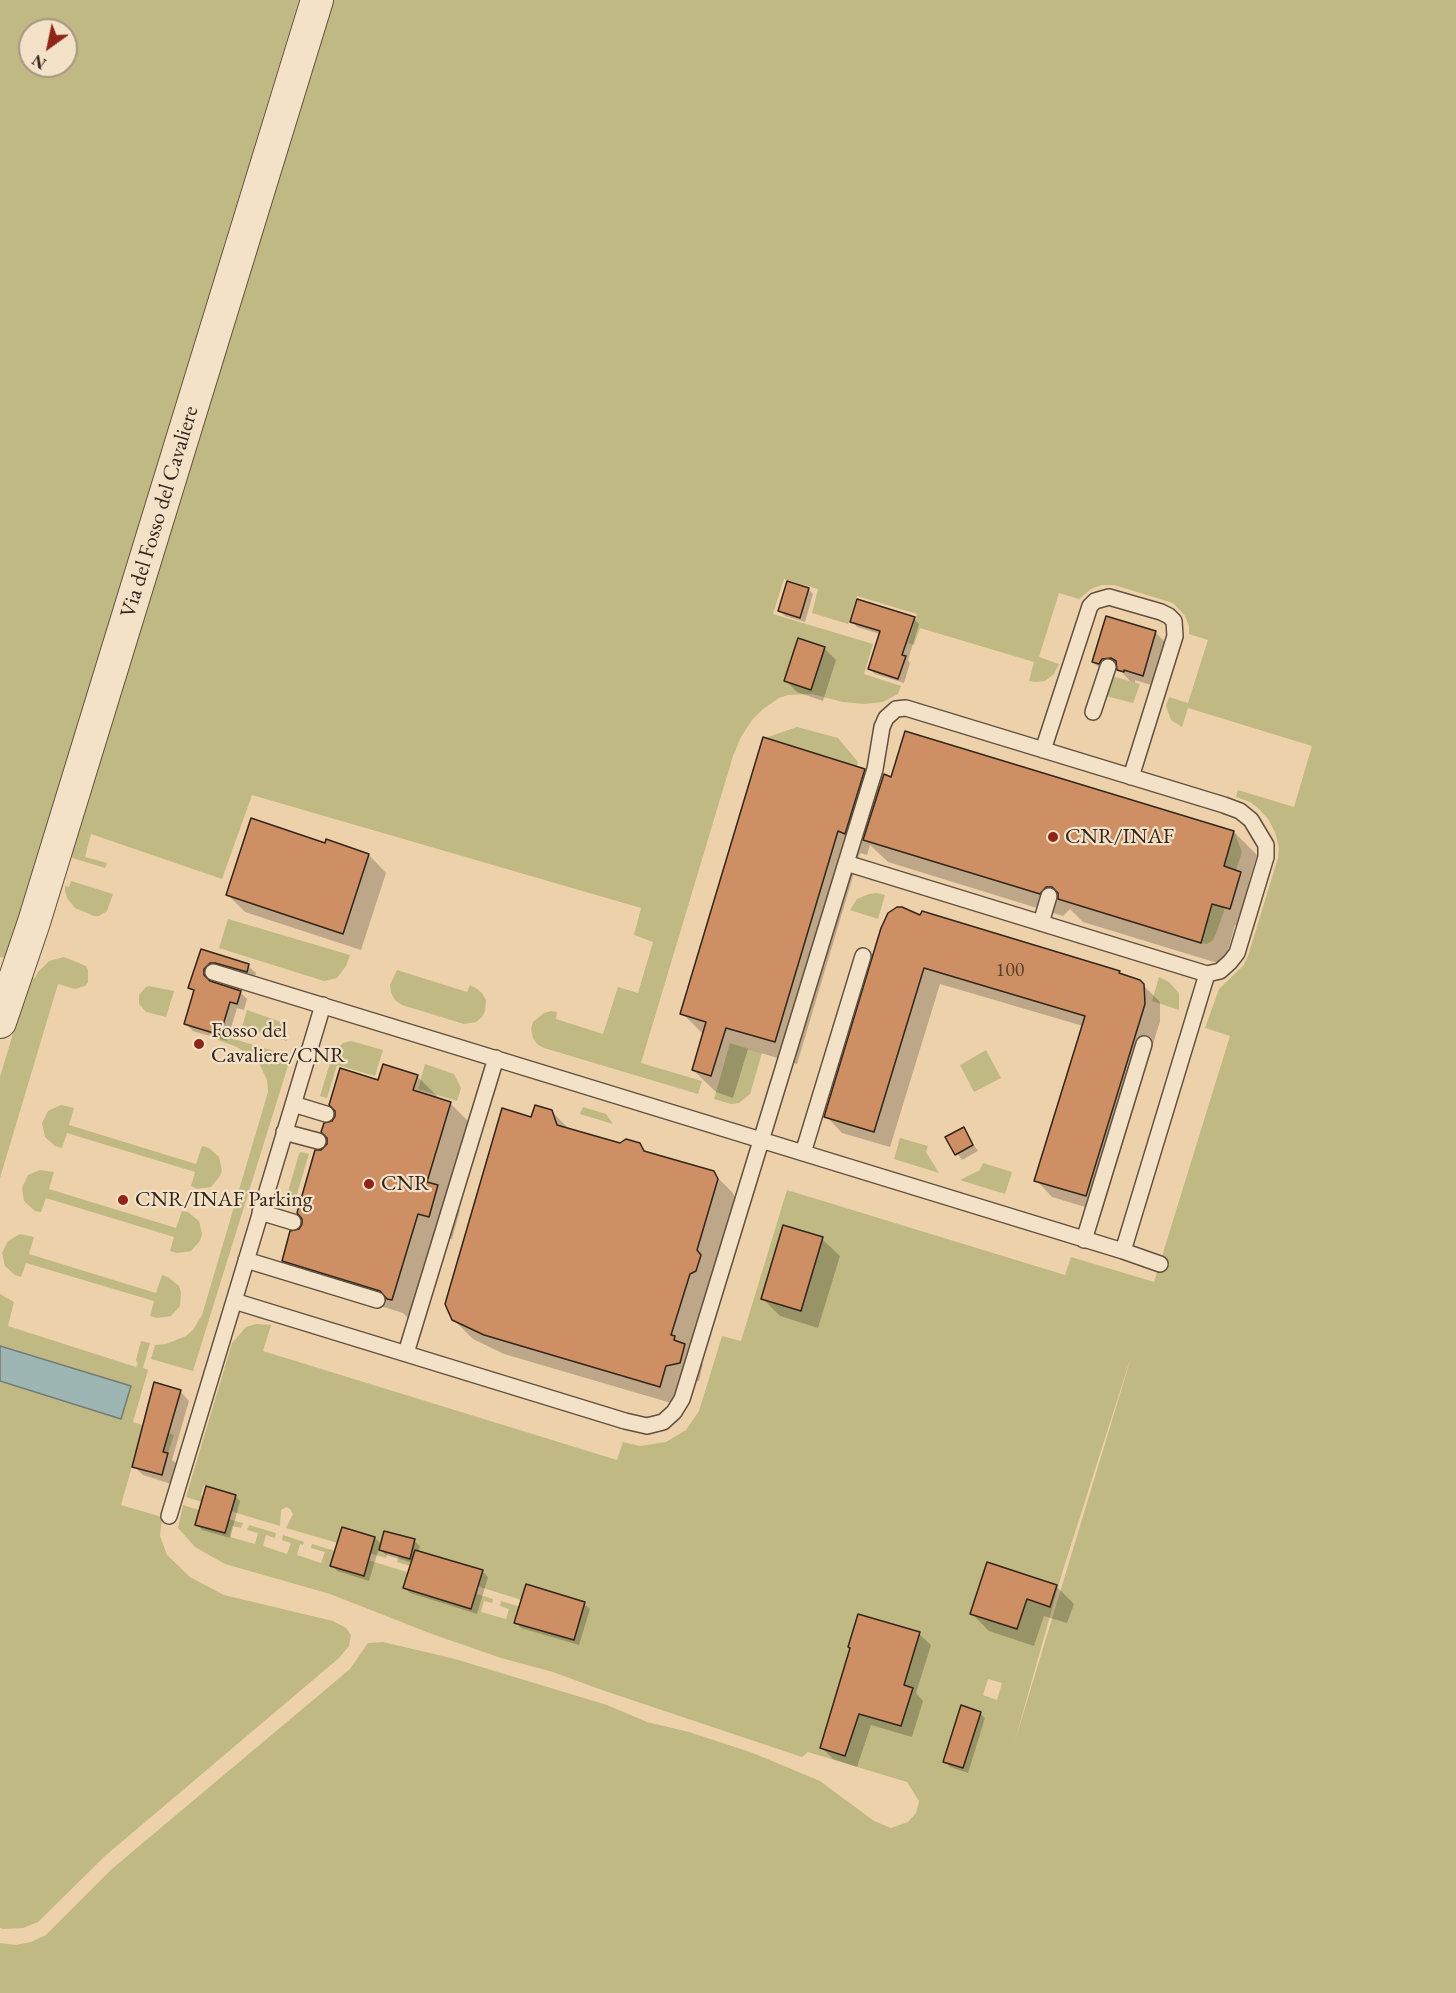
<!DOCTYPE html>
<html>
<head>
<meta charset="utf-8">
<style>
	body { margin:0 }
	#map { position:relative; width:1456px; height:1993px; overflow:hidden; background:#edd1ab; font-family:"EB Garamond",serif }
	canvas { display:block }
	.north { position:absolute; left:18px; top:18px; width:60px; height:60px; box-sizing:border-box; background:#f3e1c8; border:2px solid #a69682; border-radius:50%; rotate:213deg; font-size:16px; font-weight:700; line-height:24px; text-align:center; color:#32251a }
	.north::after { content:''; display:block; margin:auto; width:21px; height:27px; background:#8f2418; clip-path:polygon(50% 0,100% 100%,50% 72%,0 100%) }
</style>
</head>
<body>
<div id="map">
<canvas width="1456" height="1993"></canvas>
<div class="north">N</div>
</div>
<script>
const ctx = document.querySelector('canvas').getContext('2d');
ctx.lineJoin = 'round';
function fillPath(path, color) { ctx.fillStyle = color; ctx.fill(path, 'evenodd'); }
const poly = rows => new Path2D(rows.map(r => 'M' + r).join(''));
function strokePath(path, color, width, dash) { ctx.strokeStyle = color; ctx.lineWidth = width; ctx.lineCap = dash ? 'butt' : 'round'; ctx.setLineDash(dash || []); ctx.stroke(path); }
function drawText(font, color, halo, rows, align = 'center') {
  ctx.font = font + ' "EB Garamond",serif'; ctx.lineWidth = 4.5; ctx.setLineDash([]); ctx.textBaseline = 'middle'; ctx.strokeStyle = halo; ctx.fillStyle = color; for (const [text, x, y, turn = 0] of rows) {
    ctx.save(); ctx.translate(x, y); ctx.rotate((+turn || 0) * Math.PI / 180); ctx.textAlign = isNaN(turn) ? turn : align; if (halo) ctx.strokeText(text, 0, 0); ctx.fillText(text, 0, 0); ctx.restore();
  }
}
fillPath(poly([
	[0,0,299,0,6,958,0,957],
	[30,30,66,30,66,66,30,66],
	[329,0,1456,0,1456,1993,0,1993,0,1943,16,1945,31,1942,46,1935,113,1868,350,1669,368,1643,383,1642,455,1659,607,1705,647,1722,689,1732,753,1753,820,1781,874,1821,891,1828,908,1822,916,1813,919,1801,907,1782,808,1752,802,1757,599,1689,553,1672,501,1658,432,1634,330,1594,225,1564,195,1547,178,1528,183,1505,208,1513,198,1514,195,1525,220,1532,224,1522,214,1515,243,1523,241,1528,232,1526,230,1537,255,1544,258,1533,247,1530,249,1525,276,1533,275,1538,266,1535,263,1546,287,1554,291,1543,282,1540,283,1535,304,1542,303,1545,300,1544,297,1555,321,1563,325,1552,311,1548,312,1544,349,1555,339,1557,336,1568,363,1576,358,1557,420,1576,403,1588,435,1598,449,1591,447,1602,471,1609,475,1598,460,1594,461,1589,493,1599,492,1603,484,1601,481,1612,506,1619,509,1609,500,1606,501,1601,544,1614,542,1619,517,1612,513,1622,573,1640,553,1618,578,1625,585,1603,526,1584,523,1594,547,1608,461,1581,483,1570,424,1553,434,1573,397,1562,399,1556,410,1559,415,1540,384,1531,379,1550,387,1553,386,1558,362,1551,367,1534,342,1527,339,1538,356,1543,355,1548,286,1528,293,1514,290,1509,286,1507,281,1510,280,1526,217,1507,235,1495,204,1485,201,1496,213,1500,212,1505,186,1497,232,1343,246,1327,256,1324,271,1325,263,1351,617,1460,623,1442,640,1446,666,1442,686,1430,699,1411,722,1336,741,1341,787,1190,1065,1275,1071,1257,1154,1282,1230,1036,1205,1028,1219,989,1243,966,1248,956,1278,858,1279,847,1275,832,1268,819,1259,809,1250,802,1236,797,1238,790,1294,807,1312,746,1188,708,1182,727,1171,720,1166,706,1169,697,1188,703,1208,640,1189,634,1189,626,1185,616,1173,603,1114,585,1102,585,1091,589,1079,599,1059,593,1039,657,1059,664,1054,674,1045,681,1036,682,1029,681,1034,662,920,628,914,645,908,643,917,614,857,596,848,624,812,613,818,589,784,579,773,614,873,644,864,674,901,686,898,694,883,702,864,704,843,702,812,694,788,695,779,698,763,709,752,720,741,737,733,756,641,1063,702,1081,698,1094,544,1048,537,1044,533,1038,531,1029,533,1022,544,1013,551,1011,557,1012,556,1019,603,1034,618,987,638,993,653,942,634,935,641,908,252,795,222,879,91,834,85,857,107,863,105,868,66,856],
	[1130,1360,1130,1361,1014,1744,1063,1570],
	[987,1562,1034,1577,1050,1607,1027,1599,1017,1629,970,1614],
	[858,1614,920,1632,910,1666,848,1647],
	[845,1667,912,1688,900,1726,833,1706],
	[988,1679,1002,1683,997,1700,983,1695],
	[961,1706,981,1712,963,1768,943,1762],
	[856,1723,845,1756,820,1748],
	[1112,676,1140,684,1133,703,1106,696],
	[797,727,838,738,858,762,857,766,765,738],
	[1234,831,1242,852,1236,870,1224,866],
	[71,881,113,894,107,911,99,916,94,916,75,908,67,898,65,891,65,886,69,887],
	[877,893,885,895,878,919,850,910,857,899,869,894],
	[1212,904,1225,908,1217,931,1213,940,1207,944,1201,943],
	[228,919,350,955,346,966,337,978,324,981,219,948],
	[64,957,86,966,88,971,88,982,85,986,75,989,58,984,0,1178,0,1077,30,977,35,978,38,972,49,961],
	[397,970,467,992,470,985,476,988,482,993,486,1000,485,1011,482,1017,476,1022,464,1024,402,1005,395,1000,391,993,390,985],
	[1159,977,1169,982,1179,993,1179,1010,1152,1001],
	[149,986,174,991,166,1017,146,1012,139,1004,139,995,146,987],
	[247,1010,281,1022,286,1027,287,1041,242,1027],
	[220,1035,291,1056,193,1371,151,1359,155,1345,166,1344,186,1336,193,1330,202,1315,268,1092,267,1080,258,1061,237,1047,218,1040],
	[351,1041,383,1050,375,1076,337,1065,327,1098,320,1096,333,1053,343,1043],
	[730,1043,762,1053,750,1094,739,1103,731,1104,714,1099],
	[986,1050,1001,1078,974,1092,960,1065],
	[425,1064,454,1074,461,1088,457,1101,418,1089],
	[61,1105,74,1108,69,1125,196,1164,202,1146,209,1148,219,1157,222,1170,220,1176,211,1187,197,1189,191,1186,195,1172,67,1133,62,1148,55,1146,45,1137,42,1123,48,1111],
	[583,1107,606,1114,613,1124,580,1114],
	[900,1138,928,1146,926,1152,939,1173,894,1159],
	[301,1152,309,1154,293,1207,287,1205,285,1202,299,1154],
	[983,1163,1012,1172,1005,1194,960,1180,980,1170],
	[40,1170,54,1172,49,1189,176,1228,182,1211,188,1212,199,1221,202,1234,200,1241,191,1251,177,1253,170,1251,174,1237,46,1198,41,1212,35,1211,24,1201,22,1188,28,1175],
	[20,1234,34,1237,29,1254,156,1293,162,1275,168,1277,179,1286,181,1292,180,1306,171,1316,157,1318,150,1316,154,1301,26,1263,21,1277,15,1275,5,1266,2,1253,8,1241],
	[0,1294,14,1302,8,1326,136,1367,138,1364,136,1360,141,1341,150,1343,143,1368,148,1370,133,1422,174,1435,168,1453,138,1445,121,1505,162,1517,160,1536,167,1555,190,1577,224,1595,333,1621,346,1628,351,1635,349,1646,339,1658,105,1856,38,1922,23,1928,3,1929,0,1928]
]), '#c0b983');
const water = poly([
	[0,1346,131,1386,121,1419,0,1381,0,1346]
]);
fillPath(water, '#9db5b3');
strokePath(water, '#727b76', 1.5);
fillPath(poly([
	[808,589,813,594,805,622,785,616,779,610],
	[914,619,919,624,908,660,910,663,904,683,875,674,869,669,880,634,857,627,852,621],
	[1155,632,1167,644,1154,686,1135,680,1135,683,1130,681,1119,669,1105,673,1093,662],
	[824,648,836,660,823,701,797,692,786,681],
	[906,733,1234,832,1257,855,1249,881,1263,896,1253,931,1235,925,1224,965,1083,922,1070,909,1063,916,888,862,870,845,867,855,860,853,797,1064,748,1049,733,1098,716,1092,693,1070,704,1035,682,1013,864,770,881,787,892,778],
	[327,841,369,855,386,873,361,950,245,912,227,894,326,844],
	[921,917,1119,972,1139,981,1160,1002,1160,1021,1102,1212,1052,1197,1036,1180,1083,1026,940,984,890,1147,842,1133,826,1116],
	[202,951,248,966,256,973,254,979,211,976,210,983,240,992,247,999,244,1010,237,1008,227,1041,193,1031,185,1023,195,992,190,988],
	[417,1076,440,1099,450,1103,473,1126,451,1200,460,1210,452,1239,441,1236,411,1321,403,1313,306,1283,284,1260,304,1225,322,1152,329,1145,333,1123,379,1082],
	[552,1112,570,1130,620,1145,639,1144,649,1154,713,1173,732,1192,737,1200,690,1351,703,1364,699,1381,685,1384,678,1405,504,1354,473,1339,453,1319,532,1118],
	[963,1129,978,1151,962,1160,947,1138],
	[822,1239,840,1256,818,1328,780,1316,763,1299],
	[180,1391,189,1401,172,1460,177,1464,171,1484,143,1475,134,1466],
	[235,1496,240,1501,230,1538,202,1530,197,1524],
	[375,1538,382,1545,414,1541,420,1546,418,1552,482,1571,488,1577,477,1614,410,1593,405,1588,413,1563,386,1555,379,1548,369,1581,337,1571,332,1565],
	[1056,1586,1074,1604,1067,1623,1044,1616,1034,1646,989,1631,972,1614],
	[584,1604,590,1609,579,1645,521,1628,516,1622],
	[919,1634,931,1645,916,1693,923,1701,912,1737,871,1725,857,1767,833,1759,822,1748],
	[980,1713,985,1718,968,1773,950,1767,945,1761]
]), '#0003');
const building = poly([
	[787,581,809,588,800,618,778,611,787,581],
	[857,599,915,617,902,655,906,656,898,679,868,669,880,631,850,622,857,599],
	[1106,616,1156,631,1143,676,1124,670,1124,672,1117,670,1116,661,1111,658,1102,659,1099,664,1092,662,1106,616],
	[798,638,825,647,811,690,784,681,798,638],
	[905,731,1234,831,1224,866,1241,872,1230,909,1212,904,1201,943,1058,899,1058,893,1052,887,1046,887,1040,894,863,840,884,774,891,777,905,731],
	[763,737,865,769,845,834,838,831,775,1042,726,1028,711,1076,692,1070,706,1022,680,1014,763,737],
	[251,818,325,843,326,839,369,854,343,934,226,895,251,818],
	[897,907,902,907,920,915,922,911,1120,971,1119,973,1140,980,1144,984,1145,1004,1086,1196,1034,1181,1085,1016,924,968,874,1132,824,1117,881,928,888,913,897,907],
	[201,949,249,964,247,972,215,963,210,963,204,969,204,975,210,981,241,991,237,1004,230,1002,220,1035,184,1024,194,990,188,988,201,949],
	[383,1064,418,1075,413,1090,451,1102,427,1182,438,1185,429,1217,418,1214,392,1300,387,1299,380,1291,282,1261,290,1231,299,1229,302,1224,302,1219,297,1213,315,1150,321,1150,327,1144,327,1138,321,1132,324,1123,332,1121,335,1116,335,1111,329,1105,340,1068,378,1080,383,1064],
	[535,1105,552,1110,557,1125,620,1143,626,1139,640,1143,644,1151,714,1171,718,1179,697,1250,701,1255,696,1271,690,1274,671,1335,675,1336,674,1340,685,1344,680,1363,666,1366,660,1387,484,1335,452,1320,445,1304,502,1108,531,1117,535,1105],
	[964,1127,973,1145,955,1155,945,1137,964,1127],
	[783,1225,823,1237,801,1311,761,1299,783,1225],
	[154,1382,181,1390,163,1452,168,1453,162,1475,132,1467,154,1382],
	[206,1486,236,1495,225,1533,195,1525,206,1486],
	[342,1527,375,1537,364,1576,330,1566,342,1527],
	[384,1531,415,1539,410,1559,379,1550,384,1531],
	[415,1550,483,1570,471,1609,403,1588,415,1550],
	[987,1562,1057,1585,1050,1607,1027,1599,1017,1629,970,1614,987,1562],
	[526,1584,585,1602,574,1640,514,1623,526,1584],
	[858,1614,920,1632,904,1685,913,1688,901,1726,859,1714,845,1756,820,1748,850,1648,848,1647,858,1614],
	[961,1705,981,1712,963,1768,943,1762,961,1705]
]);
fillPath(building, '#cd8f63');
strokePath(building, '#32251a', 1.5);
const service = poly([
	[1093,712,1108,667],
	[1043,750,1090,606,1095,601,1109,597,1161,612,1169,616,1174,621,1175,636,1131,777],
	[1041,923,1049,896],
	[213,972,1123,1251,1207,974],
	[323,1005,234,1301,625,1421,647,1426,663,1422,674,1412,682,1399,846,863,875,769,882,727,886,718,896,709,906,708,1224,805,1240,811,1251,820,1266,845,1266,857,1237,953,1230,962,1220,971,1207,974,846,863],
	[293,1104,326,1114],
	[284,1132,318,1141],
	[803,1153,863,956],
	[260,1212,293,1222],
	[1084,1240,1144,1044],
	[1123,1251,1160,1264],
	[246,1260,377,1300],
	[406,1353,496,1058],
	[169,1516,234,1301]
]);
const minor = poly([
	[0,1022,34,922,317,0]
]);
strokePath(service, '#61503e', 18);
strokePath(minor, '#61503e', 34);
strokePath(service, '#f3e1c8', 15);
strokePath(minor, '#f3e1c8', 32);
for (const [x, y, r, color] of [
	[1053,837,6,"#8f2418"],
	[199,1044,6,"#8f2418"],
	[369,1184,6,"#8f2418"],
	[123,1200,6,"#8f2418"]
]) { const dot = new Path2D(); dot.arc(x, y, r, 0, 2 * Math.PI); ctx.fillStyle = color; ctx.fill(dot); strokePath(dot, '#f3e1c8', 2); }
drawText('20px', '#59402c', null, [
	["100",1010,971]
]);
drawText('22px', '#32251a', '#f3e1c8', [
	["Via del Fosso del Cavaliere",160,512,-73]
]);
drawText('22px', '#32251a', '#f3e1c8', [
	["CNR/INAF",1065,837],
	["Fosso del",211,1031],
	["Cavaliere/CNR",211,1056],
	["CNR",381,1184],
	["CNR/INAF Parking",135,1200]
], 'left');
</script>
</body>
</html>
